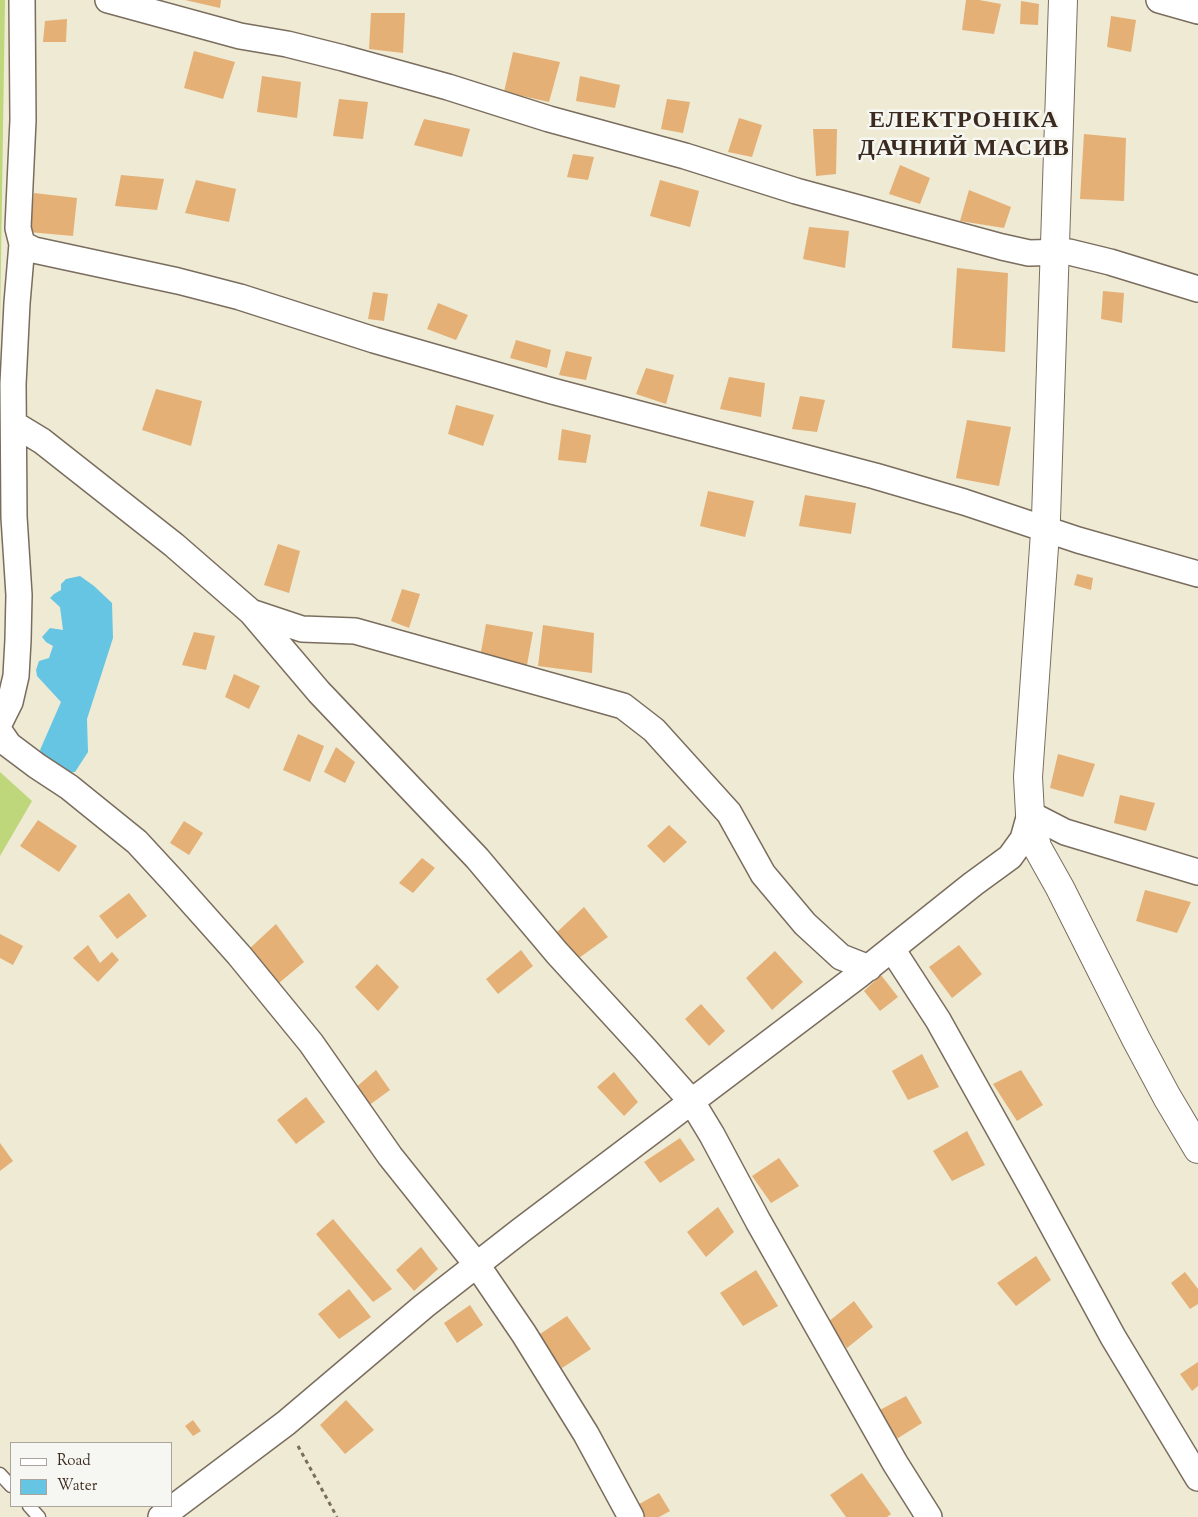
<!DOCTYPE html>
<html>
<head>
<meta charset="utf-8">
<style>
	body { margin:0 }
	#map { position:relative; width:1198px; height:1517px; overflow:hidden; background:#eeead4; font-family:"Sorts Mill Goudy",serif }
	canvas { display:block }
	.legend { position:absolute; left:10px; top:1442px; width:162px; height:65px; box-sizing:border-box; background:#f6f6f2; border:1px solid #aba49d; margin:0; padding:6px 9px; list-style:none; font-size:15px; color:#3b2a1e }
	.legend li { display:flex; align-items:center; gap:10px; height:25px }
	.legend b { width:25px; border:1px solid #aba49d }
</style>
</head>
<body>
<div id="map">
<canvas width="1198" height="1517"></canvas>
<ul class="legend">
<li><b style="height:6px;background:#fff"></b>Road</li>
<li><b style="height:14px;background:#65c5e3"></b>Water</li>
</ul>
</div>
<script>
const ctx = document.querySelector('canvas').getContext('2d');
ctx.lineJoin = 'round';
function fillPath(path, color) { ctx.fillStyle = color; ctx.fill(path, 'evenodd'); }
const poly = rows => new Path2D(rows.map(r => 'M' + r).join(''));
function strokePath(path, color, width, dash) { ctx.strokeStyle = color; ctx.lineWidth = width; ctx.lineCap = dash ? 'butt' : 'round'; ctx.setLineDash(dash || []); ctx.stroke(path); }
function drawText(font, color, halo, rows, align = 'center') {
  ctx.font = font + ' "Sorts Mill Goudy",serif'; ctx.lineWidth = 5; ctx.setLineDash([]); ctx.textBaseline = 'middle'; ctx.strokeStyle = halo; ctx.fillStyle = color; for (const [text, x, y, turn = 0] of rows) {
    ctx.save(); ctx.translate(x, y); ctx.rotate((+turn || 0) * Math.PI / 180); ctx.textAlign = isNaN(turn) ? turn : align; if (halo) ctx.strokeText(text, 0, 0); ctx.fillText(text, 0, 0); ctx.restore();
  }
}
fillPath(poly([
	[0,0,5,0,0,325],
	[0,772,32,801,0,856]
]), '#bed77b');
fillPath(poly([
	[80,576,94,586,112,603,113,638,87,719,88,752,75,772,64,773,56,768,49,758,45,760,40,750,61,702,37,676,36,670,39,661,49,658,53,646,46,642,42,637,50,628,63,630,60,607,50,598,54,594,61,590,61,584,66,579]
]), '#65c5e3');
fillPath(poly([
	[185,0,221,0,220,8],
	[966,0,979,0,1001,4,994,34,962,30],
	[1021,1,1039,4,1038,25,1020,24],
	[371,13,405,13,403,53,369,49],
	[1111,16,1136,20,1131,52,1107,47],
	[67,19,66,42,43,42,45,21],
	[194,51,235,62,223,99,184,88],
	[513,52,560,62,549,102,504,92],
	[262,76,301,82,297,118,257,112],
	[580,76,620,85,615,108,576,101],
	[339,99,368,102,363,139,333,136],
	[667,99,690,102,683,133,661,129],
	[739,118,762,125,752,157,728,152],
	[424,119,470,129,462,157,414,145],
	[813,129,837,129,836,174,816,176],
	[1084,134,1126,138,1124,201,1080,199],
	[573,154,594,157,588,180,567,177],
	[900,165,930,178,920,204,889,194],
	[121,175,164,179,157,210,115,206],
	[196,180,236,189,229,222,185,213],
	[660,180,699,191,690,227,650,216],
	[969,190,1011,207,1004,228,960,221],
	[34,193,77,198,73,236,29,232],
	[809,227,849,231,845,268,803,259],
	[957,268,1008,273,1005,352,952,348],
	[1103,291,1124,293,1122,323,1101,319],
	[373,292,388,294,384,321,368,319],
	[438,303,468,315,456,340,427,329],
	[516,340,551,350,547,368,510,358],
	[566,351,592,357,586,380,559,375],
	[646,368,674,375,666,404,636,394],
	[729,377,765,383,761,417,720,409],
	[156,389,202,401,191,446,142,430],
	[800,396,825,400,817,432,792,429],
	[456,405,494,415,483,446,448,434],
	[967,420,1011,427,999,486,956,478],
	[562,429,591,435,586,463,558,460],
	[708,491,754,501,745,537,700,526],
	[805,495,856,503,851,534,799,526],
	[278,544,300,551,289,593,264,585],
	[1077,574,1093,578,1091,590,1074,585],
	[402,589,420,594,409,628,391,621],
	[486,624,533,632,527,665,480,657],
	[543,625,594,633,592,673,538,666],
	[194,632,215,636,206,670,182,665],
	[234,674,260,686,249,709,225,697],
	[298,734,324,746,310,782,283,770],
	[336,747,355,762,345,783,324,772],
	[1058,754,1095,764,1083,797,1050,788],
	[1120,795,1155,803,1146,831,1114,823],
	[38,820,77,846,59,872,20,846],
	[184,821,203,833,189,855,170,843],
	[669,825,687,842,664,863,647,846],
	[422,858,435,868,413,893,399,883],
	[1145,890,1191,902,1177,933,1136,921],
	[129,893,147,916,117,939,99,916],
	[584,907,608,937,579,958,557,932],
	[276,924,304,962,279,983,249,949],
	[0,934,23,946,13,965,0,958],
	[88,945,100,963,112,952,119,960,98,982,73,958],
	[959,945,982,974,952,998,929,967],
	[521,950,533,966,498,994,486,979],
	[775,951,803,982,772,1010,746,978],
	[377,964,399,987,378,1011,355,987],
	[881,975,898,997,880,1011,864,991],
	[701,1004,725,1031,709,1046,685,1019],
	[922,1054,939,1087,908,1100,892,1071],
	[376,1070,390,1090,368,1106,354,1089],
	[1021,1070,1043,1105,1017,1121,993,1084],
	[614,1072,638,1102,624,1116,597,1087],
	[306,1097,325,1122,296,1144,277,1120],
	[967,1131,985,1165,952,1181,933,1151],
	[680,1138,695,1160,660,1183,644,1162],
	[0,1143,13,1161,0,1171],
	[779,1158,799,1186,771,1203,752,1176],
	[718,1207,734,1232,706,1257,687,1232],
	[333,1219,392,1289,373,1302,316,1234],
	[421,1247,438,1269,414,1291,396,1270],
	[1036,1256,1051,1280,1016,1306,997,1283],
	[756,1270,778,1306,743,1326,720,1293],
	[1185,1272,1198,1289,1198,1304,1190,1309,1171,1283],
	[349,1289,371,1317,339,1339,318,1314],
	[854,1301,873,1327,847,1348,828,1322],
	[470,1305,483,1325,457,1343,444,1323],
	[567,1316,591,1349,562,1368,537,1336],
	[1198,1362,1198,1386,1192,1391,1180,1374],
	[906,1396,922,1423,895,1440,878,1411],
	[346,1400,374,1430,345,1454,320,1425],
	[193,1420,201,1431,193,1436,185,1426],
	[862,1473,891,1514,887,1517,846,1517,830,1495],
	[659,1493,670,1511,659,1517,641,1517,634,1507]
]), '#e4b076');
const service = poly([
	[0,1474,11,1486],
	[29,1506,39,1517]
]);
const minor = poly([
	[108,0,240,36,287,44,343,58,448,87,549,119,685,156,796,191,1002,247,1029,253,1069,252,1110,262,1198,289],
	[1159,0,1198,11],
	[22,244,34,250,178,281,240,297,374,340,552,391,875,476,964,502,1078,540,1198,574],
	[14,424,42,441,174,545,251,612,319,692,477,858,557,953,645,1049,692,1102,712,1135,758,1221,895,1463,929,1517],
	[251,612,302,629,355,631,623,706,654,730,729,813,763,874,805,924,841,957,869,968],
	[0,722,10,702,16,676,18,640,19,595,14,517,13,384,17,303,22,244,18,228,23,120,22,0],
	[0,732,9,745,37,766,69,787,137,842,173,881,239,955,311,1043,390,1156,477,1265,524,1334,586,1434,631,1517],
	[892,949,938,1020,1033,1190,1113,1337,1198,1478],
	[161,1517,286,1423,424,1306,520,1231,859,975,973,884,1010,857,1023,839,1030,814,1065,832,1198,872]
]);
const tertiary = poly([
	[1063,0,1046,518,1028,777,1030,814,1037,847,1060,888,1136,1039,1167,1097,1198,1149]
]);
strokePath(service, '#7a6d5e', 15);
strokePath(minor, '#7a6d5e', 28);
strokePath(tertiary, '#7a6d5e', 30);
strokePath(poly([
	[298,1446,337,1517]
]), '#7a6d5e', 3, [4, 4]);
strokePath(service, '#fff', 12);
strokePath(minor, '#fff', 25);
strokePath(tertiary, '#fff', 28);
ctx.letterSpacing = '1px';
drawText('bold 24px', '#3b2a1e', '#f6f6f2', [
	["ЕЛЕКТРОНІКА",964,123],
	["ДАЧНИЙ МАСИВ",964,151]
]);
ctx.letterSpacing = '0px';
</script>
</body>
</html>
